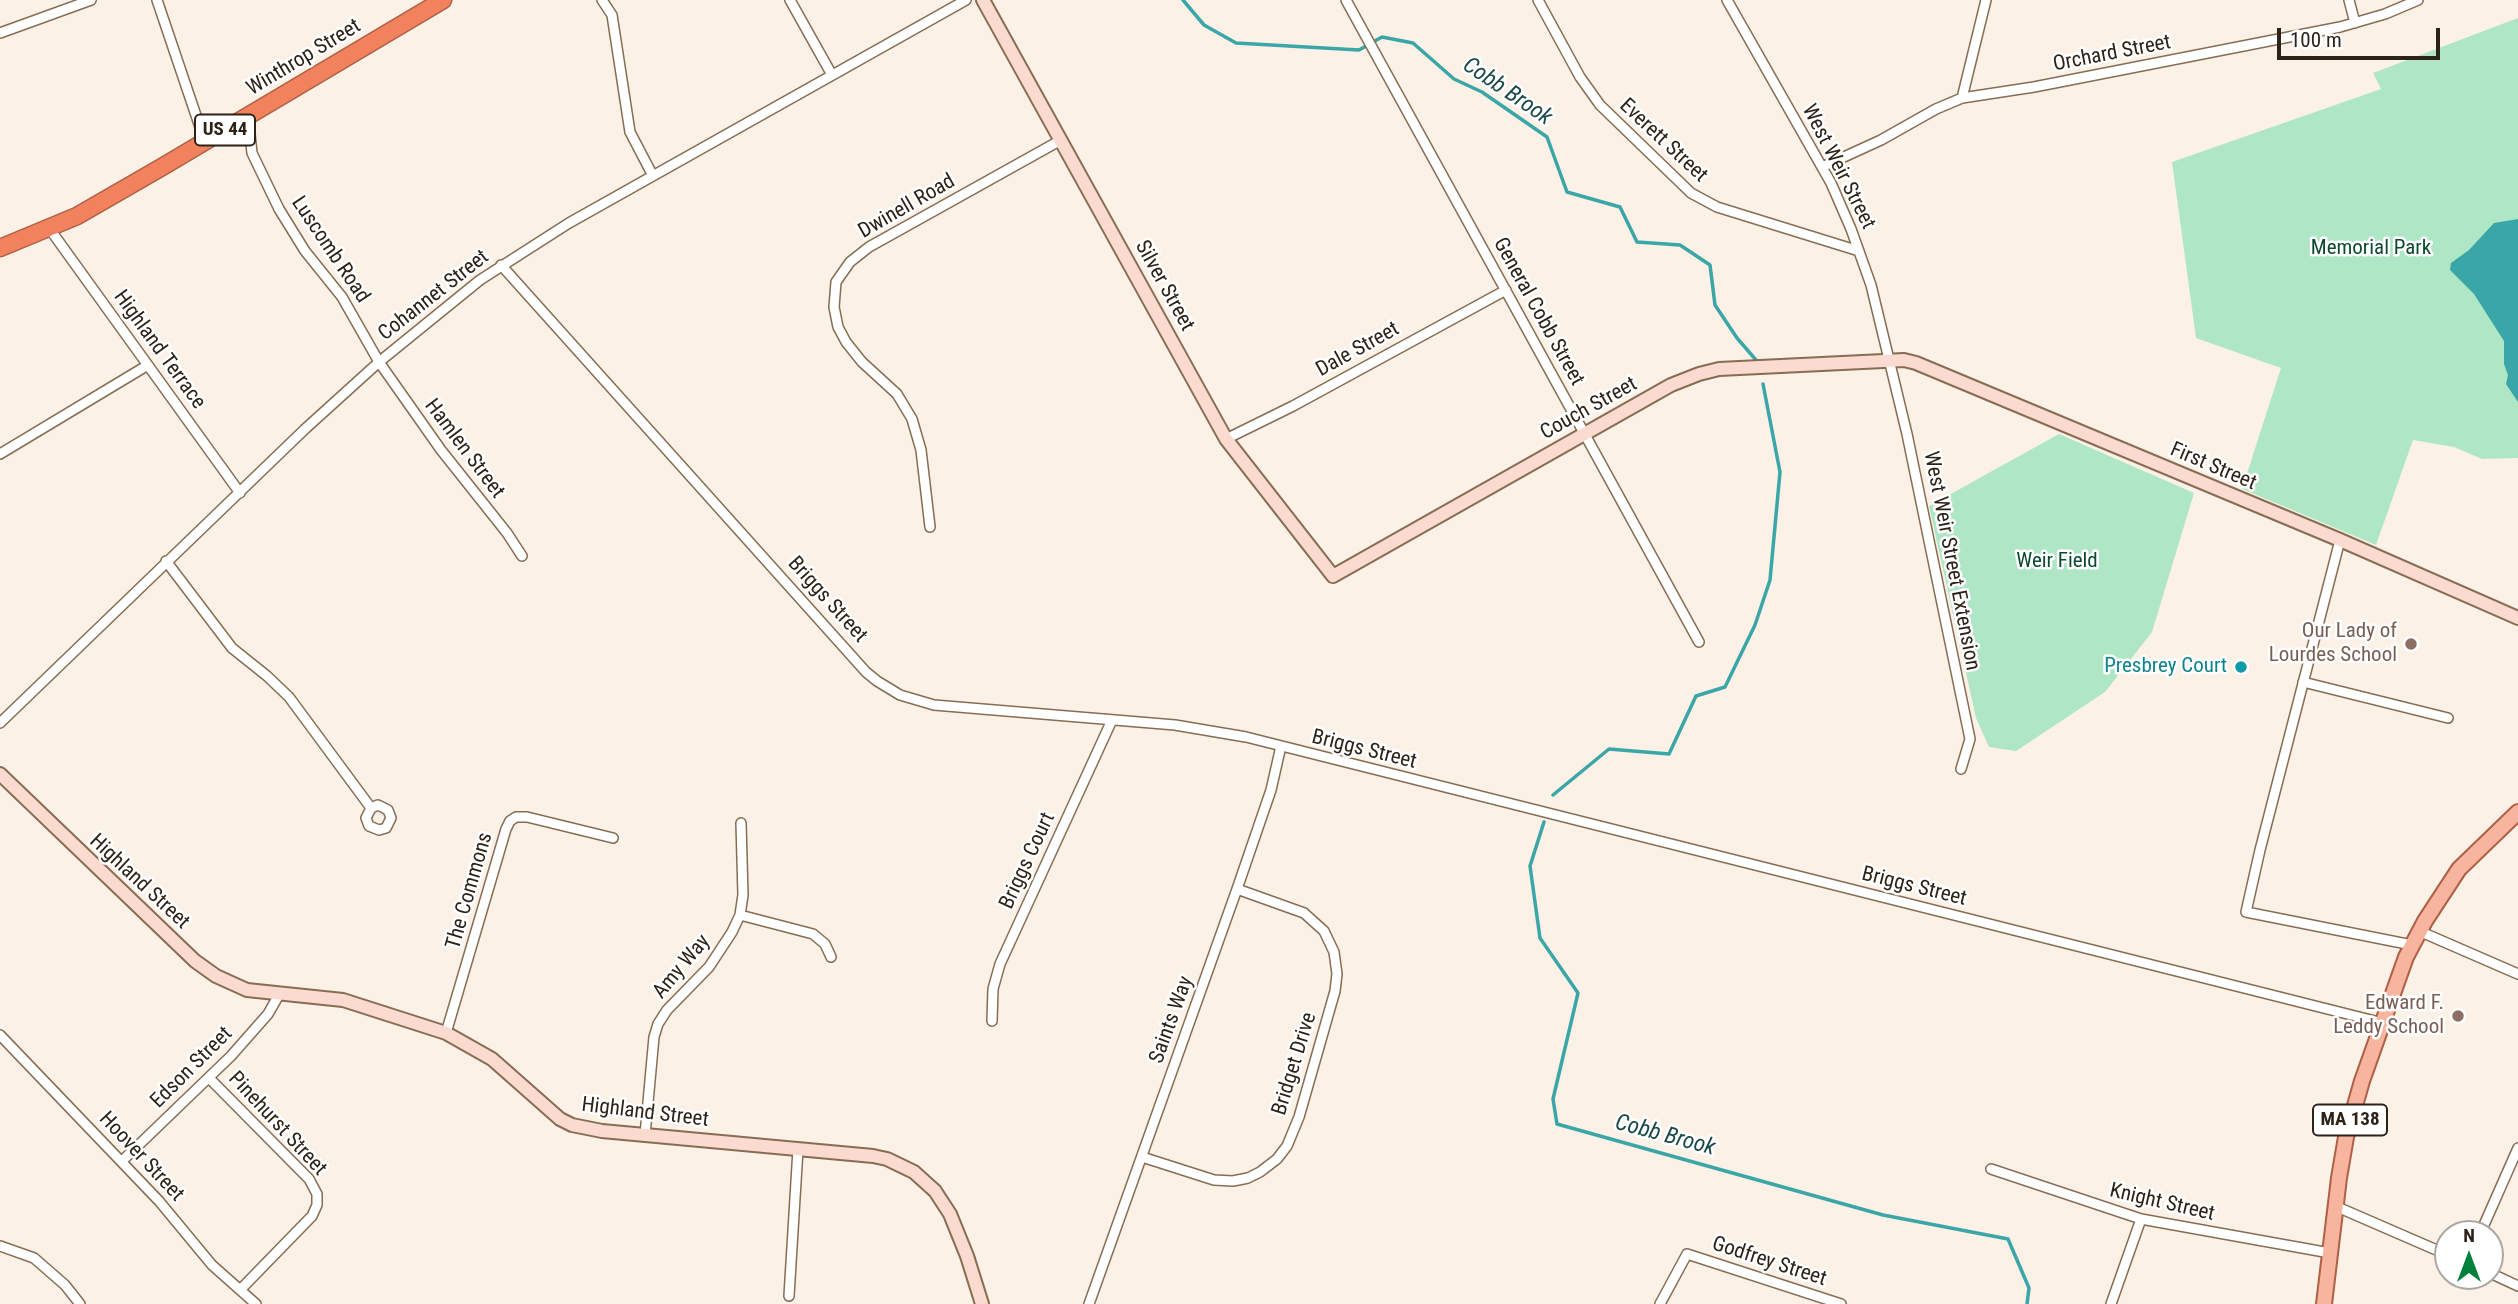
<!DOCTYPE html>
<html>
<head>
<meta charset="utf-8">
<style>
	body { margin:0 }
	#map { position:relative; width:2518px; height:1304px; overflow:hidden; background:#fcf1e6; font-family:"Roboto Condensed",sans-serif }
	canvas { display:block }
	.north { position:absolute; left:2434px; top:1220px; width:70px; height:70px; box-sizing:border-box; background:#fff; border:2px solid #aba7a2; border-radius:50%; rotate:0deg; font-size:19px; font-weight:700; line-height:28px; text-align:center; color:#2c2217 }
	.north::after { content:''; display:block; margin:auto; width:24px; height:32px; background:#00813b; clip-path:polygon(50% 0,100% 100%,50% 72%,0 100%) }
	.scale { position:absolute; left:2277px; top:28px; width:163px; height:32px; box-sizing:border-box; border:4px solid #2c2217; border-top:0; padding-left:9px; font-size:21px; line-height:24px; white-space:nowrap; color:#2c2217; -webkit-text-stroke:5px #fff; paint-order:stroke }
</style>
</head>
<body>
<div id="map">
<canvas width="2518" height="1304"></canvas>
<div class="north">N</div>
<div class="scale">100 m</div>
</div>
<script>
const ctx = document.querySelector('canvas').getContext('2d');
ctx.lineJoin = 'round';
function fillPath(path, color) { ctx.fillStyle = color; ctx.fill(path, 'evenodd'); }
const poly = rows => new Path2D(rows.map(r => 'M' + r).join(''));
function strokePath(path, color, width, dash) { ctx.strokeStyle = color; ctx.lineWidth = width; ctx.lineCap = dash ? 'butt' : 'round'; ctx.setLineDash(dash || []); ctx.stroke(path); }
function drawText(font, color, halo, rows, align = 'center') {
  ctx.font = font + ' "Roboto Condensed",sans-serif'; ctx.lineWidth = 5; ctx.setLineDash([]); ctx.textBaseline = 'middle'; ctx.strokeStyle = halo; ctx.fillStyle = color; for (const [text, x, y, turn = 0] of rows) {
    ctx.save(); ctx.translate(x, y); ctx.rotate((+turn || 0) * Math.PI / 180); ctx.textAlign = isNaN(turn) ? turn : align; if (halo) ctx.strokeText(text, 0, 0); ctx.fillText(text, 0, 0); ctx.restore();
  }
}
fillPath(poly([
	[2518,18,2518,458,2482,459,2454,447,2413,440,2376,545,2242,489,2281,368,2196,338,2172,162,2381,89,2373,73],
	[2059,434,2194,493,2152,632,2105,692,2016,751,1989,747,1976,718,1929,506]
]), '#afe6c6');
fillPath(poly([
	[2518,219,2518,402,2506,384,2508,375,2504,364,2504,341,2474,294,2450,270,2451,263,2469,250,2494,223]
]), '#3ba6a7');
strokePath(poly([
	[1183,0,1204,25,1236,43,1359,50,1382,37,1413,43,1454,79,1482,92,1547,137,1567,192,1620,207,1637,242,1680,245,1710,265,1715,305,1737,338,1756,360],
	[1553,795,1609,749,1669,754,1696,696,1725,687,1755,625,1770,580,1780,472,1763,384],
	[1544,822,1530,866,1540,938,1578,993,1553,1099,1557,1124,1883,1215,2008,1239,2029,1288,2027,1304]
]), '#3ba6a7', 3.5);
const street = poly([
	[157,0,205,142],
	[602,0,612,15,630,132,653,176],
	[790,0,832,75],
	[1346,0,1699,642],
	[1538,0,1580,77,1600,105,1691,193,1717,207,1859,251],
	[1727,0,1831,183,1851,229,1871,285,1907,434,1970,739,1961,769],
	[2349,0,2355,23],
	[0,33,91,0],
	[1962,98,1986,0],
	[248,116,252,153,279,209,305,251,342,297,379,362,441,450,507,533,522,556],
	[1822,167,1881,140,1936,109,1962,98,2034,87,2340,27,2385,14,2418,0],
	[49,228,240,493],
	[501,265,866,672,877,681,900,695,934,705,1175,725,1246,737,2383,1023],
	[1226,439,1293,406,1506,290],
	[0,454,148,365],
	[930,527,921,450,912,419,897,394,862,362,846,342,838,327,834,307,836,282,850,262,869,247,1061,140],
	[2340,540,2260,850,2246,912,2412,945],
	[166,561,232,648,267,676,289,697,371,808,366,818,369,826,379,830,386,828,391,818,388,810,378,805,371,808],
	[2303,682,2448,718],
	[0,723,305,429,379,362,480,280,569,223,966,0],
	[740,915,813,934,825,944,831,957],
	[2419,931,2518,974],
	[992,1021,993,989,1000,964,1112,720],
	[446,1033,506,829,510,821,516,817,527,817,613,838],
	[0,1035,159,1201,212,1265,256,1304],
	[209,1078,309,1179,317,1194,317,1205,312,1216,240,1290],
	[645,1135,654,1037,658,1024,667,1010,709,967,732,932,740,915,743,895,741,823],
	[1142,1157,1214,1180,1233,1181,1248,1178,1260,1172,1277,1159,1287,1146,1299,1117,1335,991,1337,974,1334,952,1324,931,1304,913,1237,889],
	[122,1161,231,1056,268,1014,280,993],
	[1991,1169,2141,1219,2330,1253],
	[2335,1206,2448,1255],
	[2480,1234,2518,1148],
	[0,1246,34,1258,65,1285,80,1304],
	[2490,1273,2518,1286],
	[789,1296,798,1149],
	[1089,1304,1237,889,1271,790,1281,746],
	[1660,1304,1687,1254,1841,1304],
	[2111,1304,2141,1219]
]);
const secondary = poly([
	[983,0,1226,439,1333,576,1671,385,1699,374,1719,369,1904,360,1916,363,2340,540,2518,618],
	[0,774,195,961,216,976,247,990,343,1000,446,1033,492,1059,560,1119,572,1125,602,1131,873,1156,887,1159,914,1172,935,1191,950,1214,967,1256,982,1304]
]);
const primary = poly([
	[2324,1304,2339,1178,2346,1137,2362,1081,2406,957,2425,921,2459,869,2518,812]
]);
const highway = poly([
	[0,248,77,216,162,167,443,0]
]);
strokePath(street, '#866d53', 12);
strokePath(secondary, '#866d53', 16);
strokePath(primary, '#ad6045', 18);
strokePath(highway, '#ad6045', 19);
strokePath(street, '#fff', 9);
strokePath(secondary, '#fbdacf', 12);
strokePath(primary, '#f7b49e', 14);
strokePath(highway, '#f2825e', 16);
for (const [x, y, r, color] of [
	[2411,644,7,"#8d6e63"],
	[2241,667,7,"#0f9aa8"],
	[2458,1016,7,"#8d6e63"]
]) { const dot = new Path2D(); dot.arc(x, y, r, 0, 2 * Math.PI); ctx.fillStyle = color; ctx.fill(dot); strokePath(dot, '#fff', 2.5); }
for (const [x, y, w] of [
	[225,130,60],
	[2350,1120,74]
]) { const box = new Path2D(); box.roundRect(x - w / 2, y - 15.5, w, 31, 5); ctx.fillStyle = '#fff'; ctx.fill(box); strokePath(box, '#2c2217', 2); }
drawText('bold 19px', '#2c2217', null, [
	["US 44",225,130],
	["MA 138",2350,1120]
]);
drawText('21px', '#2c2217', '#fff', [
	["Orchard Street",2112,54,-11],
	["Winthrop Street",304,58,-31],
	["Everett Street",1663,141,43],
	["West Weir Street",1838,167,63],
	["Dwinell Road",907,207,-30],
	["Luscomb Road",330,250,56],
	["Silver Street",1164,286,61],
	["Cohannet Street",434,296,-38],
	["General Cobb Street",1538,312,61],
	["Highland Terrace",159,350,54],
	["Dale Street",1358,350,-29],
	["Couch Street",1589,409,-29],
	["Hamlen Street",464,449,53],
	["First Street",2213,467,23],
	["West Weir Street Extension",1951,561,79],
	["Briggs Street",827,600,48],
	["Briggs Street",1364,750,14],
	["Briggs Court",1028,861,-65],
	["Highland Street",139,882,43],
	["Briggs Street",1914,887,14],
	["The Commons",470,891,-74],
	["Amy Way",682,967,-50],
	["Saints Way",1172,1020,-70],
	["Bridget Drive",1295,1064,-73],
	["Edson Street",192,1068,-45],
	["Highland Street",645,1113,7],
	["Pinehurst Street",277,1124,47],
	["Hoover Street",141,1157,47],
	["Knight Street",2162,1203,13],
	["Godfrey Street",1769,1262,18]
]);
drawText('21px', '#0c492f', '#fff', [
	["Memorial Park",2371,249],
	["Weir Field",2057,562]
]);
drawText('21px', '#785e54', '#fff', [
	["Our Lady of",2397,632],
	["Lourdes School",2397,656],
	["Edward F.",2444,1004],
	["Leddy School",2444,1028]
], 'right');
drawText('21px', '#0d838f', '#fff', [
	["Presbrey Court",2227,667]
], 'right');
drawText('italic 23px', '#184848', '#fff', [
	["Cobb Brook",1507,92,34],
	["Cobb Brook",1665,1136,15]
]);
</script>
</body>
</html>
